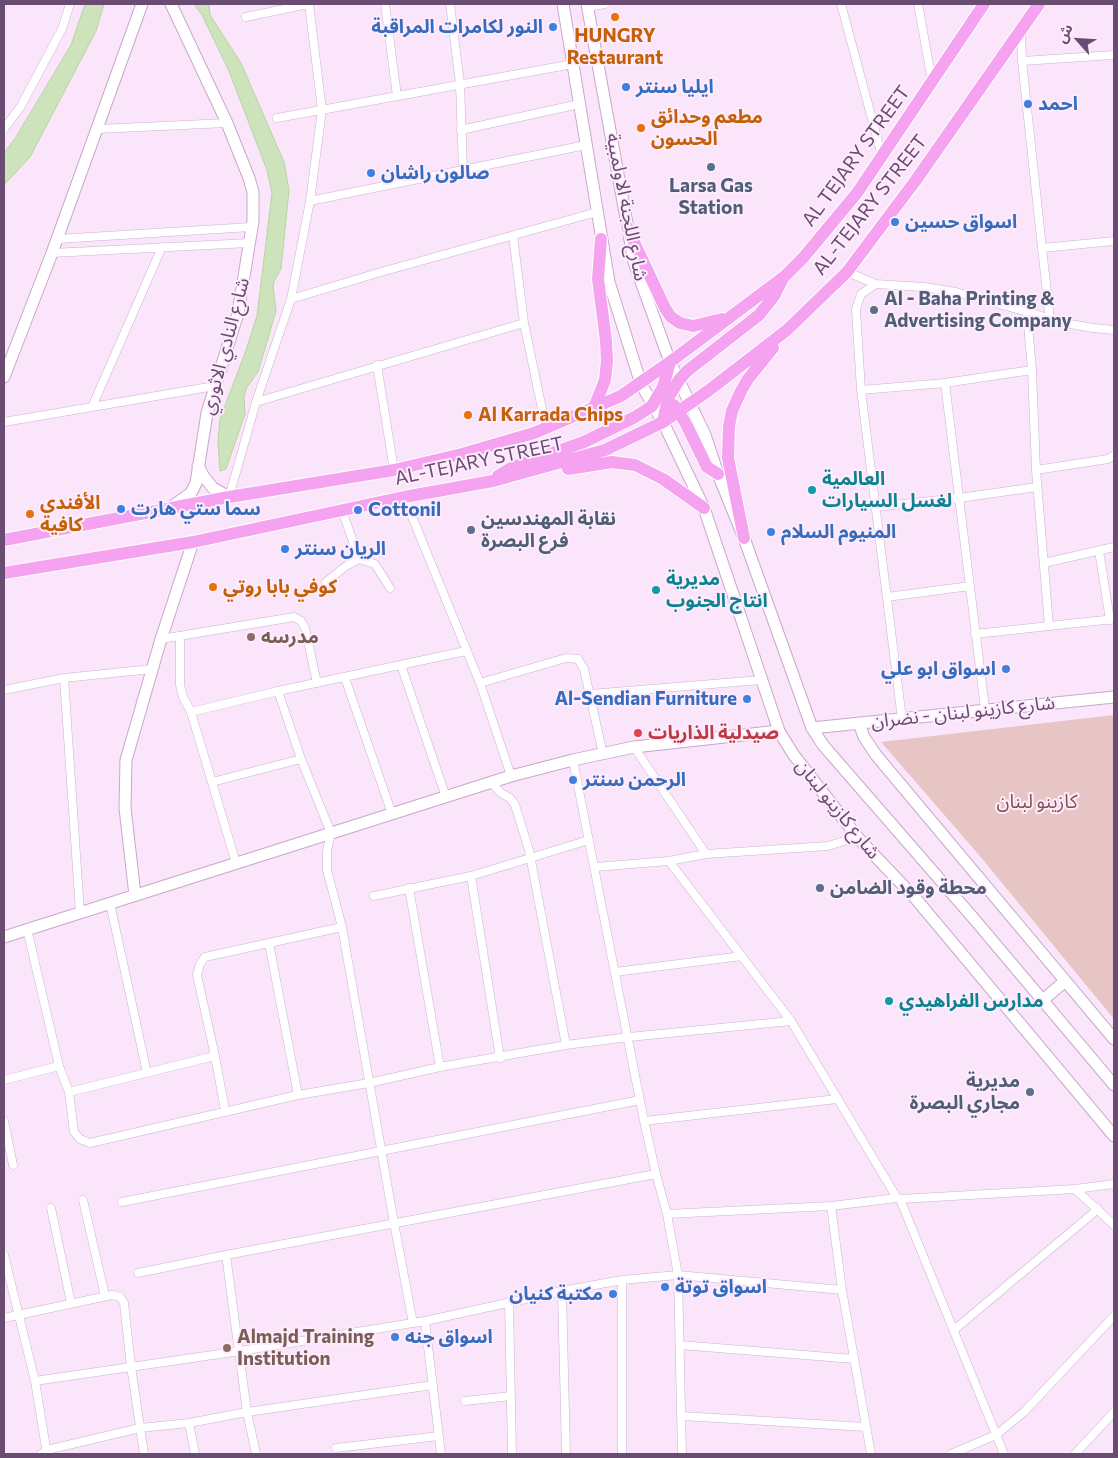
<!DOCTYPE html>
<html>
<head>
<meta charset="utf-8">
<style>
	body { margin:0 }
	#map { position:relative; width:1118px; height:1458px; overflow:hidden; background:#fbe5fa; font-family:Commissioner,"Noto Sans Arabic",sans-serif }
	canvas { display:block }
	.frame { position:absolute; inset:0; border:5px solid #6a4c72; pointer-events:none }
	.north { position:absolute; left:1053px; top:15px; width:50px; height:50px; -webkit-text-stroke:4px #feebfd; paint-order:stroke; rotate:296deg; font-size:14px; font-weight:700; line-height:20px; text-align:center; color:#6a4c72 }
	.north::after { content:''; display:block; margin:auto; width:18px; height:22px; background:#6a4c72; clip-path:polygon(50% 0,100% 100%,50% 72%,0 100%) }
</style>
</head>
<body>
<div id="map">
<canvas width="1118" height="1458"></canvas>
<div class="frame"></div>
<div class="north">ش</div>
</div>
<script>
const ctx = document.querySelector('canvas').getContext('2d');
ctx.lineJoin = 'round';
function fillPath(path, color) { ctx.fillStyle = color; ctx.fill(path, 'evenodd'); }
const poly = rows => new Path2D(rows.map(r => 'M' + r).join(''));
function strokePath(path, color, width, dash) { ctx.strokeStyle = color; ctx.lineWidth = width; ctx.lineCap = dash ? 'butt' : 'round'; ctx.setLineDash(dash || []); ctx.stroke(path); }
function drawText(font, color, halo, rows, align = 'center') {
  ctx.font = font + ' Commissioner,"Noto Sans Arabic",sans-serif'; ctx.lineWidth = 4; ctx.setLineDash([]); ctx.textBaseline = 'middle'; ctx.strokeStyle = halo; ctx.fillStyle = color; for (const [text, x, y, turn = 0] of rows) {
    ctx.save(); ctx.translate(x, y); ctx.rotate((+turn || 0) * Math.PI / 180); ctx.textAlign = isNaN(turn) ? turn : align; if (halo) ctx.strokeText(text, 0, 0); ctx.fillText(text, 0, 0); ctx.restore();
  }
}
fillPath(poly([
	[1114,715,1114,1019,979,855,881,742]
]), '#e7c5c5');
const water = poly([
	[85,4,104,4,96,31,30,157,4,185,4,153,16,137,71,45,85,4],
	[194,4,209,4,210,15,241,63,284,162,289,190,281,269,274,281,273,287,276,311,258,372,247,387,244,396,245,414,226,469,220,471,218,442,220,419,245,353,257,316,272,193,267,170,229,71,202,15,194,4]
]);
fillPath(water, '#cce3bb');
strokePath(water, '#b7d4a2', 1);
const street = poly([
	[385,4,397,96],
	[450,4,460,84,463,170],
	[841,4,882,156],
	[918,4,932,81],
	[588,7,605,4],
	[246,17,308,4],
	[1021,31,1022,61,1042,248,1050,319],
	[1022,61,1114,55],
	[277,118,573,64],
	[4,129,21,106,62,29,70,4],
	[97,129,227,123],
	[461,130,579,104],
	[310,201,586,145],
	[513,236,524,323,546,428],
	[57,239,251,227],
	[1042,248,1114,241],
	[52,253,249,243],
	[847,272,876,284],
	[291,299,381,272,597,212],
	[1027,313,1032,370,1036,470,1049,626],
	[377,365,394,470],
	[945,383,985,709],
	[861,390,945,383,1032,370],
	[256,402,524,323],
	[92,407,162,247],
	[4,422,215,386],
	[1036,470,1108,459,1114,455],
	[229,497,256,402,291,299,310,201,322,110,309,4],
	[404,497,480,683,511,776],
	[875,507,959,498,1037,487],
	[342,510,359,559],
	[1099,551,1110,620],
	[1044,563,1114,547],
	[326,582,346,566,359,559,375,564,390,588],
	[887,597,970,586],
	[975,634,1114,619],
	[180,636,180,685,183,697,191,712,236,863],
	[161,639,294,617,301,621,305,628,317,683],
	[401,665,446,797],
	[64,678,80,913],
	[345,678,392,814],
	[480,683,566,658,578,659,584,669,603,754],
	[4,690,64,678,152,669],
	[278,691,301,759,331,833,327,851,327,870,342,927,394,1223,413,1323],
	[590,694,761,680],
	[191,712,278,691,466,651],
	[902,719,861,390,856,309,861,294,876,284,924,287,956,292,1070,324,1093,328,1114,330],
	[634,747,706,854],
	[573,760,644,1121,656,1174,667,1214,678,1275,682,1454],
	[212,782,301,759],
	[491,782,501,793,510,798,515,805,529,850,566,1045],
	[669,861,791,1021,897,1198],
	[595,867,669,861,706,854,828,846,844,841,856,834],
	[471,876,500,1058],
	[409,888,440,1067],
	[374,896,471,876,589,840],
	[110,903,147,1073],
	[27,929,59,1066,69,1092,74,1132,80,1139,90,1143,298,1095,369,1083,440,1067,566,1045,629,1037,791,1021],
	[269,943,298,1095],
	[615,972,742,956],
	[4,1080,59,1066],
	[69,1092,215,1056],
	[225,1110,215,1056,197,975,200,964,205,957,342,927],
	[4,1121,13,1165],
	[644,1121,837,1099],
	[1075,1189,1114,1225],
	[900,1199,1004,1454],
	[83,1200,105,1296],
	[122,1202,640,1100],
	[831,1206,842,1290,871,1454],
	[51,1208,71,1303],
	[667,1214,831,1206,897,1198,900,1199,1075,1189,1114,1184],
	[4,1255,35,1381,47,1454],
	[226,1255,247,1412,256,1454],
	[138,1273,226,1255,656,1174],
	[622,1280,622,1454],
	[562,1291,566,1454],
	[509,1303,512,1454],
	[4,1318,112,1295,120,1297,124,1303,131,1366,144,1454],
	[425,1321,441,1454],
	[954,1330,1098,1209],
	[680,1345,854,1359],
	[35,1381,240,1351,425,1321,562,1291,622,1280,678,1275,842,1290],
	[465,1401,511,1396],
	[682,1416,866,1427],
	[189,1423,195,1454],
	[336,1448,439,1436],
	[41,1454,47,1450,140,1428,189,1423,247,1412,433,1385],
	[951,1454,996,1435,1024,1412,1114,1316],
	[1075,1454,1114,1412]
]);
const secondary = poly([
	[563,4,609,282,641,384,663,422,704,508,779,731,793,754,859,839,916,899,1114,1136],
	[587,4,634,262,670,362,705,435,718,474,744,538,812,728,823,745,975,920,1114,1085],
	[4,377,52,253,142,4],
	[198,466,204,477,213,488,229,497],
	[170,508,191,493,196,483,207,413,238,313,253,221,253,192,249,178,227,123,171,4],
	[859,723,864,737,876,755,1114,1039],
	[812,728,1114,697],
	[135,895,125,808,126,760,161,639,193,542],
	[4,937,511,776,573,760,634,747,779,731],
	[1043,1000,1065,981]
]);
const primary = poly([
	[627,227,665,308,671,317,680,323,693,326,722,319],
	[674,405,685,422,707,467,718,474],
	[593,410,605,380,607,361,606,341,598,279,601,239],
	[663,422,668,398,679,380,687,371,759,315,774,296,782,280],
	[568,469,612,462,635,465,663,479,704,508],
	[498,476,513,467,584,442,635,417,652,406,663,387,670,362],
	[744,538,728,458,729,426,732,411,741,391,748,379,773,348],
	[4,540,229,497,394,470,462,454,534,433,621,396,670,362,785,276,803,258,857,193,984,4],
	[4,573,193,542,404,497,493,481,605,450,663,422,708,391,787,330,847,272,916,180,1039,4]
]);
strokePath(street, '#ccb1d0', 9);
strokePath(secondary, '#c7a8cc', 13);
strokePath(primary, '#fff', 14);
strokePath(street, '#fff', 8);
strokePath(secondary, '#fff', 11);
strokePath(primary, '#f5a2f0', 12);
for (const [x, y, r, color] of [
	[615,17,5,"#e8710a"],
	[553,27,5,"#3f7fe0"],
	[626,87,5,"#3f7fe0"],
	[1028,104,5,"#3f7fe0"],
	[641,128,5,"#e8710a"],
	[711,167,5,"#5c6f8a"],
	[371,173,5,"#3f7fe0"],
	[895,222,5,"#3f7fe0"],
	[874,310,5,"#5c6f8a"],
	[468,415,5,"#e8710a"],
	[812,490,5,"#0f9aa8"],
	[121,509,5,"#3f7fe0"],
	[358,510,5,"#3f7fe0"],
	[30,514,5,"#e8710a"],
	[471,530,5,"#5c6f8a"],
	[771,532,5,"#3f7fe0"],
	[285,549,5,"#3f7fe0"],
	[213,587,5,"#e8710a"],
	[656,590,5,"#0f9aa8"],
	[251,637,5,"#8d6e63"],
	[1006,669,5,"#3f7fe0"],
	[747,699,5,"#3f7fe0"],
	[638,733,5,"#e0444e"],
	[573,780,5,"#3f7fe0"],
	[820,888,5,"#5c6f8a"],
	[889,1001,5,"#0f9aa8"],
	[1030,1092,5,"#5c6f8a"],
	[665,1287,5,"#3f7fe0"],
	[613,1294,5,"#3f7fe0"],
	[395,1337,5,"#3f7fe0"],
	[227,1348,5,"#8d6e63"]
]) { const dot = new Path2D(); dot.arc(x, y, r, 0, 2 * Math.PI); ctx.fillStyle = color; ctx.fill(dot); strokePath(dot, '#feebfd', 2); }
drawText('bold 19px', '#366cbe', '#feebfd', [
	["النور لكامرات المراقبة",543,27,"right"],
	["ايليا سنتر",636,87],
	["احمد",1038,104],
	["صالون راشان",381,173],
	["اسواق حسين",905,222],
	["سما ستي هارت",131,509],
	["Cottonil",368,510],
	["المنيوم السلام",781,532],
	["الريان سنتر",295,549],
	["اسواق ابو علي",996,669,"right"],
	["Al-Sendian Furniture",737,699,"right"],
	["الرحمن سنتر",583,780],
	["اسواق توتة",675,1287],
	["مكتبة كنيان",603,1294,"right"],
	["اسواق جنه",405,1337]
], 'left');
drawText('bold 19px', '#c56008', '#feebfd', [
	["HUNGRY",615,36,"center"],
	["Restaurant",615,58,"center"],
	["مطعم وحدائق",651,117],
	["الحسون",651,139],
	["Al Karrada Chips",478,415],
	["الأفندي",40,503],
	["كافيه",40,525],
	["كوفي بابا روتي",223,587]
], 'left');
drawText('19px', '#6a4c72', '#feebfd', [
	["AL TEJARY STREET",856,156,-54],
	["AL-TEJARY STREET",870,205,-52],
	["شارع اللجنة الاولمبية",627,207,79],
	["شارع النادي الاثوري",225,346,-75],
	["AL-TEJARY STREET",479,461,-12],
	["شارع كازينو لبنان - نضران",963,712,-6],
	["شارع كازينو لبنان",838,809,51]
]);
drawText('bold 19px', '#4e5e75', '#feebfd', [
	["Larsa Gas",711,186,"center"],
	["Station",711,208,"center"],
	["Al - Baha Printing &",884,299],
	["Advertising Company",884,321],
	["نقابة المهندسين",481,519],
	["فرع البصرة",481,541],
	["محطة وقود الضامن",830,888],
	["مديرية",1020,1081,"right"],
	["مجاري البصرة",1020,1103,"right"]
], 'left');
drawText('bold 19px', '#0d838f', '#feebfd', [
	["العالمية",822,479],
	["لغسل السيارات",822,501],
	["مديرية",666,579],
	["انتاج الجنوب",666,601],
	["مدارس الفراهيدي",899,1001]
], 'left');
drawText('bold 19px', '#785e54', '#feebfd', [
	["مدرسه",261,637],
	["Almajd Training",237,1337],
	["Institution",237,1359]
], 'left');
drawText('bold 19px', '#be3a42', '#feebfd', [
	["صيدلية الذاريات",648,733]
], 'left');
drawText('19px', '#82524b', '#feebfd', [
	["كازينو لبنان",1037,802]
]);
</script>
</body>
</html>
